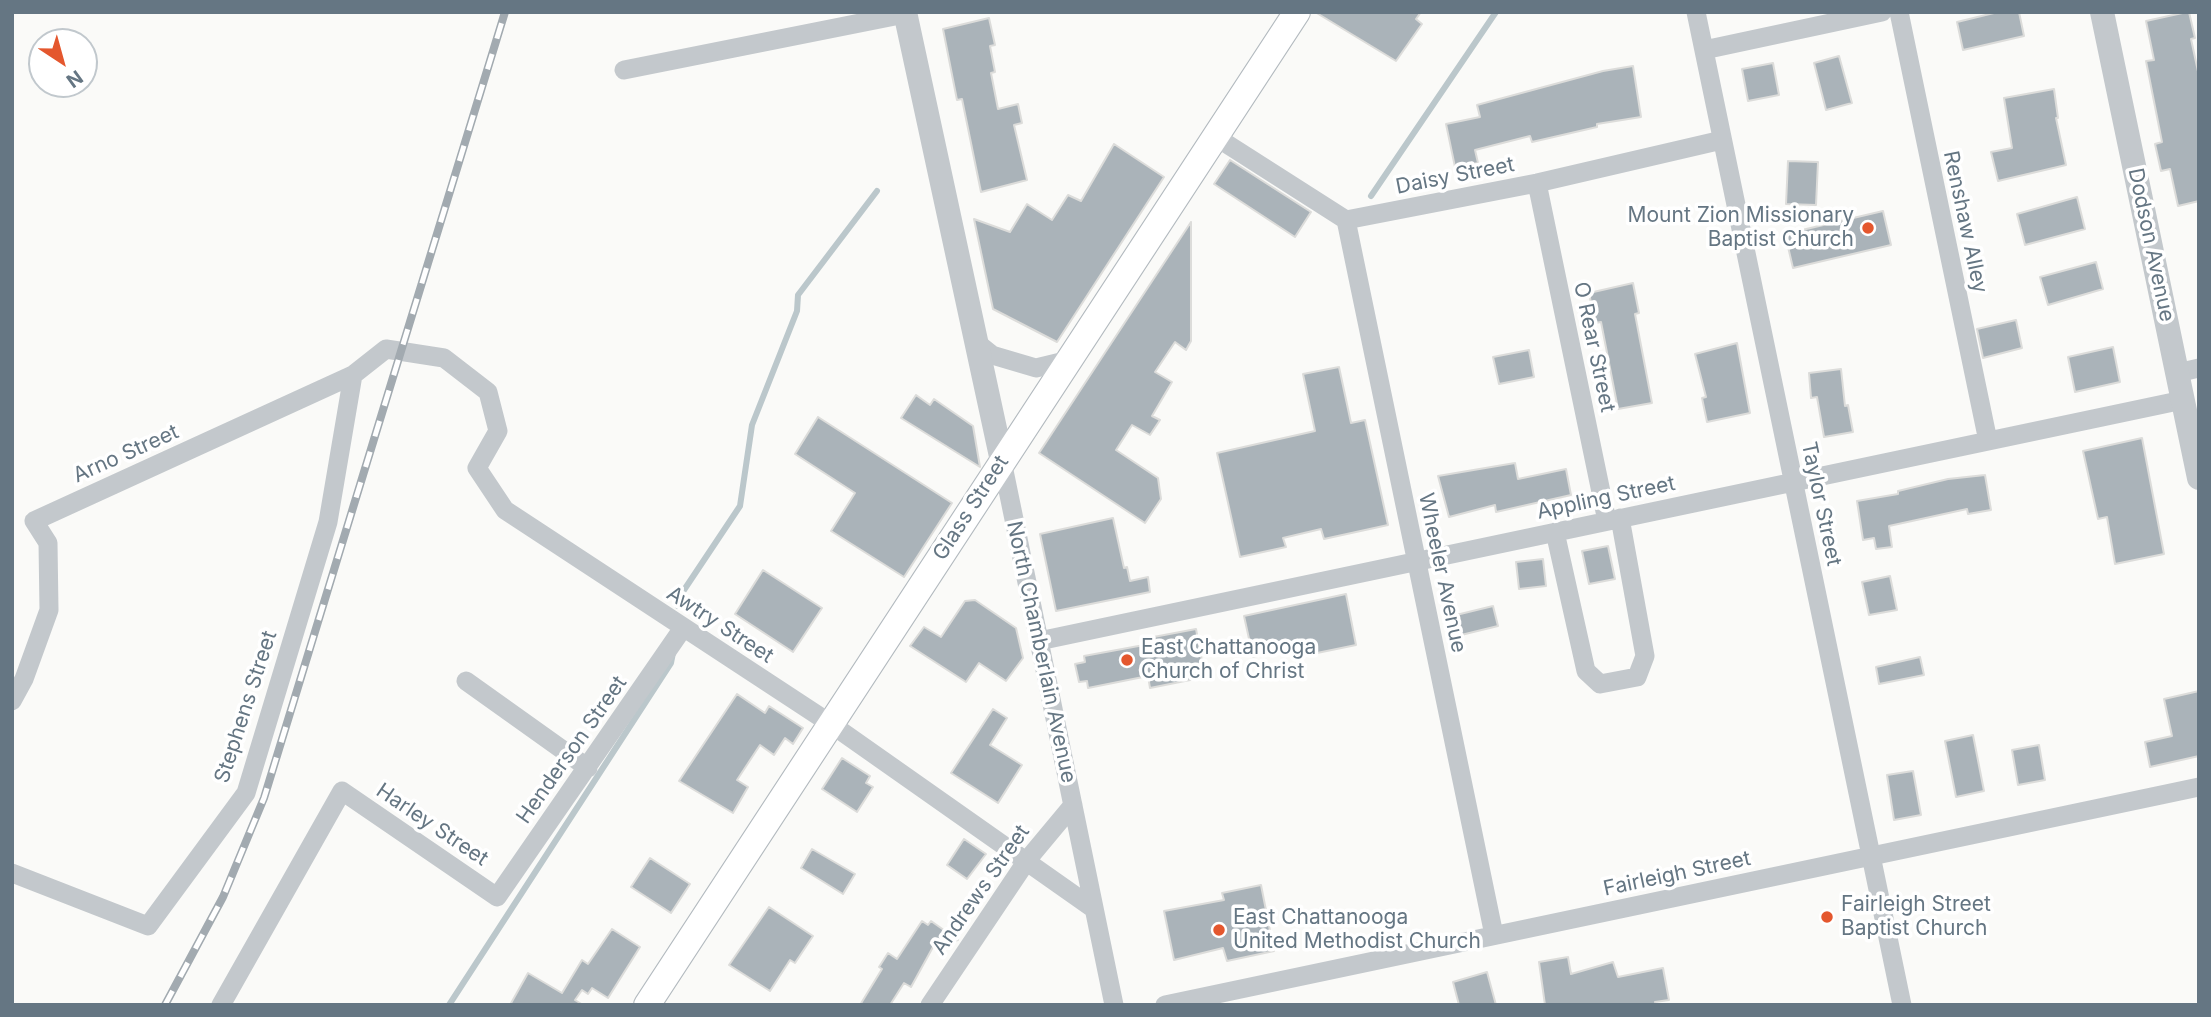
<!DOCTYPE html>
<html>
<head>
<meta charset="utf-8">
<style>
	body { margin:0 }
	#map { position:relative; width:2211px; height:1017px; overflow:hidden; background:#fafaf8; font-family:Inter,sans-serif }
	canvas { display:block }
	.frame { position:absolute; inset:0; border:14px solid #657683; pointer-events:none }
	.north { position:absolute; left:28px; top:28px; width:70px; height:70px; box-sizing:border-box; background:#fff; border:2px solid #c1c8cd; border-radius:50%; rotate:144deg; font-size:19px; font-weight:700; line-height:28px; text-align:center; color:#657683 }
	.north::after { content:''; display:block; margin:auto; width:24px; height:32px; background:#e4572e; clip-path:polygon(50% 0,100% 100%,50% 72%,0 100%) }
</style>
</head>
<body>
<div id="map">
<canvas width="2211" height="1017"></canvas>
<div class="frame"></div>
<div class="north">N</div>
</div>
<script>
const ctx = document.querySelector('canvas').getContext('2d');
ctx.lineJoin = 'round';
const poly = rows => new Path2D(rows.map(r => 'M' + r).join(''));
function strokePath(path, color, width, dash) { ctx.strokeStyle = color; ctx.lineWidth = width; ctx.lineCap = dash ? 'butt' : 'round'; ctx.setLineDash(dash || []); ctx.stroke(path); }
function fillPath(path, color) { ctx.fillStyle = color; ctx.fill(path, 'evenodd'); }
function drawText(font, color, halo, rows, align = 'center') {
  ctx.font = font + ' Inter,sans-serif'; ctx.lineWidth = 7; ctx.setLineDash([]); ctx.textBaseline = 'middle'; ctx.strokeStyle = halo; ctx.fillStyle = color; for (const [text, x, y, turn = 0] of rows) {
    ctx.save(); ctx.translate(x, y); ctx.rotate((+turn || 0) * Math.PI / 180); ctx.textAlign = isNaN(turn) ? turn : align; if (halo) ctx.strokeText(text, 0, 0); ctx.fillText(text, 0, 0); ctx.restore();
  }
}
strokePath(poly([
	[1371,196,1496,12],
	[678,606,678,599,740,506,752,425,797,311,798,295,877,191],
	[449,1005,671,663,673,653]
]), '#bbc7cb', 6);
const building = poly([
	[1315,12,1421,12,1416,19,1422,24,1396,61,1315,12],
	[1998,12,2019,12,2024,36,1963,50,1957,22,1998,12],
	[2187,12,2189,12,2195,38,2191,39,2199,76,2199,201,2178,206,2170,169,2161,171,2155,144,2162,142,2146,61,2154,60,2146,21,2187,12],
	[989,18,995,45,990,46,995,72,991,73,998,109,1018,104,1022,123,1014,125,1027,180,981,192,962,99,957,100,943,29,989,18],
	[1839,56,1852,103,1826,110,1814,63,1839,56],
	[1773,63,1779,95,1748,101,1742,69,1773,63],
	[1633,66,1641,117,1597,124,1597,127,1532,142,1530,136,1475,150,1478,163,1455,167,1446,124,1480,117,1477,105,1603,71,1633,66],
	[2054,89,2058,118,2056,118,2066,165,1998,181,1991,152,2012,148,2004,98,2054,89],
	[1114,144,1164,177,1057,342,993,309,974,219,1010,232,1027,204,1052,220,1068,195,1081,201,1114,144],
	[1230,160,1311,212,1295,237,1214,184,1230,160],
	[1788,161,1818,162,1816,205,1786,204,1788,161],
	[2077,197,2085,229,2025,245,2017,214,2077,197],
	[1883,211,1891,245,1793,268,1785,234,1883,211],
	[1191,222,1191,341,1186,350,1175,342,1155,372,1172,382,1152,416,1160,420,1150,435,1132,425,1116,450,1158,478,1161,499,1145,523,1039,453,1191,222],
	[2096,262,2103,289,2048,305,2040,277,2096,262],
	[1633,283,1639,313,1635,314,1652,403,1618,409,1601,322,1595,323,1589,293,1633,283],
	[2016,320,2022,348,1983,358,1977,329,2016,320],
	[1737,343,1750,413,1707,422,1702,398,1706,397,1695,354,1737,343],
	[2113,347,2120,382,2075,392,2068,357,2113,347],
	[1529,350,1534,377,1499,384,1493,357,1529,350],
	[1339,367,1351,423,1365,420,1388,525,1324,539,1321,529,1283,538,1286,547,1240,557,1217,453,1315,431,1303,374,1339,367],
	[1841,369,1845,406,1848,405,1853,432,1824,437,1817,397,1811,398,1809,373,1841,369],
	[916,395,930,405,934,399,973,426,980,467,901,418,916,395],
	[818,417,952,503,904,577,831,531,855,493,795,454,818,417],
	[2142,438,2164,554,2115,564,2107,517,2098,519,2083,451,2142,438],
	[1515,463,1518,479,1566,469,1571,495,1496,512,1495,505,1449,517,1438,476,1515,463],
	[1985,475,1991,510,1968,514,1967,509,1889,526,1892,547,1876,549,1874,538,1863,540,1857,501,1898,494,1898,491,1948,479,1985,475],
	[1113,518,1124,568,1127,567,1130,581,1148,577,1150,592,1056,611,1040,534,1113,518],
	[1608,546,1615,579,1589,584,1582,551,1608,546],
	[1543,559,1546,586,1519,589,1516,562,1543,559],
	[763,570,822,608,793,652,735,614,763,570],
	[1890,576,1897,610,1869,615,1862,582,1890,576],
	[1346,594,1356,645,1317,653,1315,644,1253,657,1244,616,1346,594],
	[975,600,1016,628,1023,658,1006,681,979,663,966,682,910,646,924,627,941,637,965,601,975,600],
	[1493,606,1498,626,1457,636,1452,616,1493,606],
	[1196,629,1205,677,1150,688,1148,676,1088,688,1087,681,1079,682,1075,664,1085,662,1084,656,1144,645,1143,639,1196,629],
	[1920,657,1924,675,1879,684,1876,667,1920,657],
	[2199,691,2199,756,2150,767,2145,742,2172,736,2164,699,2199,691],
	[737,694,765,713,769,706,803,728,793,744,785,738,774,755,760,745,737,780,748,787,733,813,679,781,737,694],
	[993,709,1007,718,990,745,1022,765,998,803,951,773,993,709],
	[1973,735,1984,791,1956,797,1945,741,1973,735],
	[2039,745,2045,780,2018,785,2012,750,2039,745],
	[842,758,870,776,866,783,873,787,857,812,822,789,842,758],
	[1913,771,1921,815,1894,820,1887,775,1913,771],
	[964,839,986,854,967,879,947,865,964,839],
	[812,849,855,874,843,894,801,868,812,849],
	[650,858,690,884,671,913,631,887,650,858],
	[1261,885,1274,951,1227,961,1223,948,1174,960,1164,911,1224,900,1222,893,1261,885],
	[769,907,813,936,795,963,790,960,770,991,729,965,769,907],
	[922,921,928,925,931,921,958,940,933,947,911,987,904,983,890,1005,860,1005,882,969,879,967,888,953,897,959,922,921],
	[612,929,640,947,608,998,592,988,588,994,582,990,575,1000,583,1005,510,1005,528,973,562,993,582,960,588,964,612,929],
	[1568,957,1571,974,1613,962,1618,977,1663,968,1669,1000,1655,1002,1656,1005,1545,1005,1539,962,1568,957],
	[1487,972,1496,1005,1459,1005,1453,982,1487,972]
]);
fillPath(building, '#aab3b9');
strokePath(building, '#dcdcda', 2);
const secondary = poly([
	[647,1005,1297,12]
]);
strokePath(secondary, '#b3babf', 28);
strokePath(poly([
	[1696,12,1902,1005],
	[1899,12,1988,441],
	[1704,50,1882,12],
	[624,70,905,14],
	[1216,137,1346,220,1537,183,1722,140],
	[1537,183,1607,521],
	[1346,220,1494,935],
	[977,343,992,355,1036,368,1069,360],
	[2177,373,2199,368],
	[1002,461,1114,1005],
	[1555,532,1586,671,1600,684,1637,677,1645,656,1620,518],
	[1039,641,2183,400],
	[466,681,588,768],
	[12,701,24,679,49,610,48,543,34,521,353,375,386,349,444,358,488,392,498,431,477,468,505,510,831,724,1094,909],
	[12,873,148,926,246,793,328,522,353,375],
	[221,1005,342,791,497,897,683,628],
	[930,1005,1028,859,1073,805],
	[1165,1005,2199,787]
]), '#c3c8cc', 19);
strokePath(poly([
	[905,12,1002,461],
	[2102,12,2199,478]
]), '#c3c8cc', 24);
strokePath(secondary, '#fff', 26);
const rail = poly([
	[165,1005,223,897,264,798,505,12]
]);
strokePath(rail, '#a2aab0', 8);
strokePath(rail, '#fff', 5, [16]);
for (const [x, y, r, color] of [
	[1868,228,7,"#e4572e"],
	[1127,660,7,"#e4572e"],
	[1827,917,7,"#e4572e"],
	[1219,930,7,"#e4572e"]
]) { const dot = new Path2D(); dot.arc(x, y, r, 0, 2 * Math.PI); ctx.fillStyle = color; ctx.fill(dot); strokePath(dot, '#fff', 2.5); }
drawText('21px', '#657683', '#fff', [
	["Daisy Street",1455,176,-11],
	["Renshaw Alley",1965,222,78],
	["Dodson Avenue",2151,245,78],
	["O Rear Street",1594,347,78],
	["Arno Street",126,454,-24],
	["Appling Street",1606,498,-12],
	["Taylor Street",1821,504,78],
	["Glass Street",971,508,-57],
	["Wheeler Avenue",1442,573,78],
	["Awtry Street",720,625,33],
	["North Chamberlain Avenue",1041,652,78],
	["Stephens Street",246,707,-72],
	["Henderson Street",572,750,-55],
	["Harley Street",432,825,34],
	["Fairleigh Street",1677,874,-12],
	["Andrews Street",981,890,-55]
]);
drawText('21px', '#657683', '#fff', [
	["Mount Zion Missionary",1854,216,"right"],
	["Baptist Church",1854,240,"right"],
	["East Chattanooga",1141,648],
	["Church of Christ",1141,672],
	["Fairleigh Street",1841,905],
	["Baptist Church",1841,929],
	["East Chattanooga",1233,918],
	["United Methodist Church",1233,942]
], 'left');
</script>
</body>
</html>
